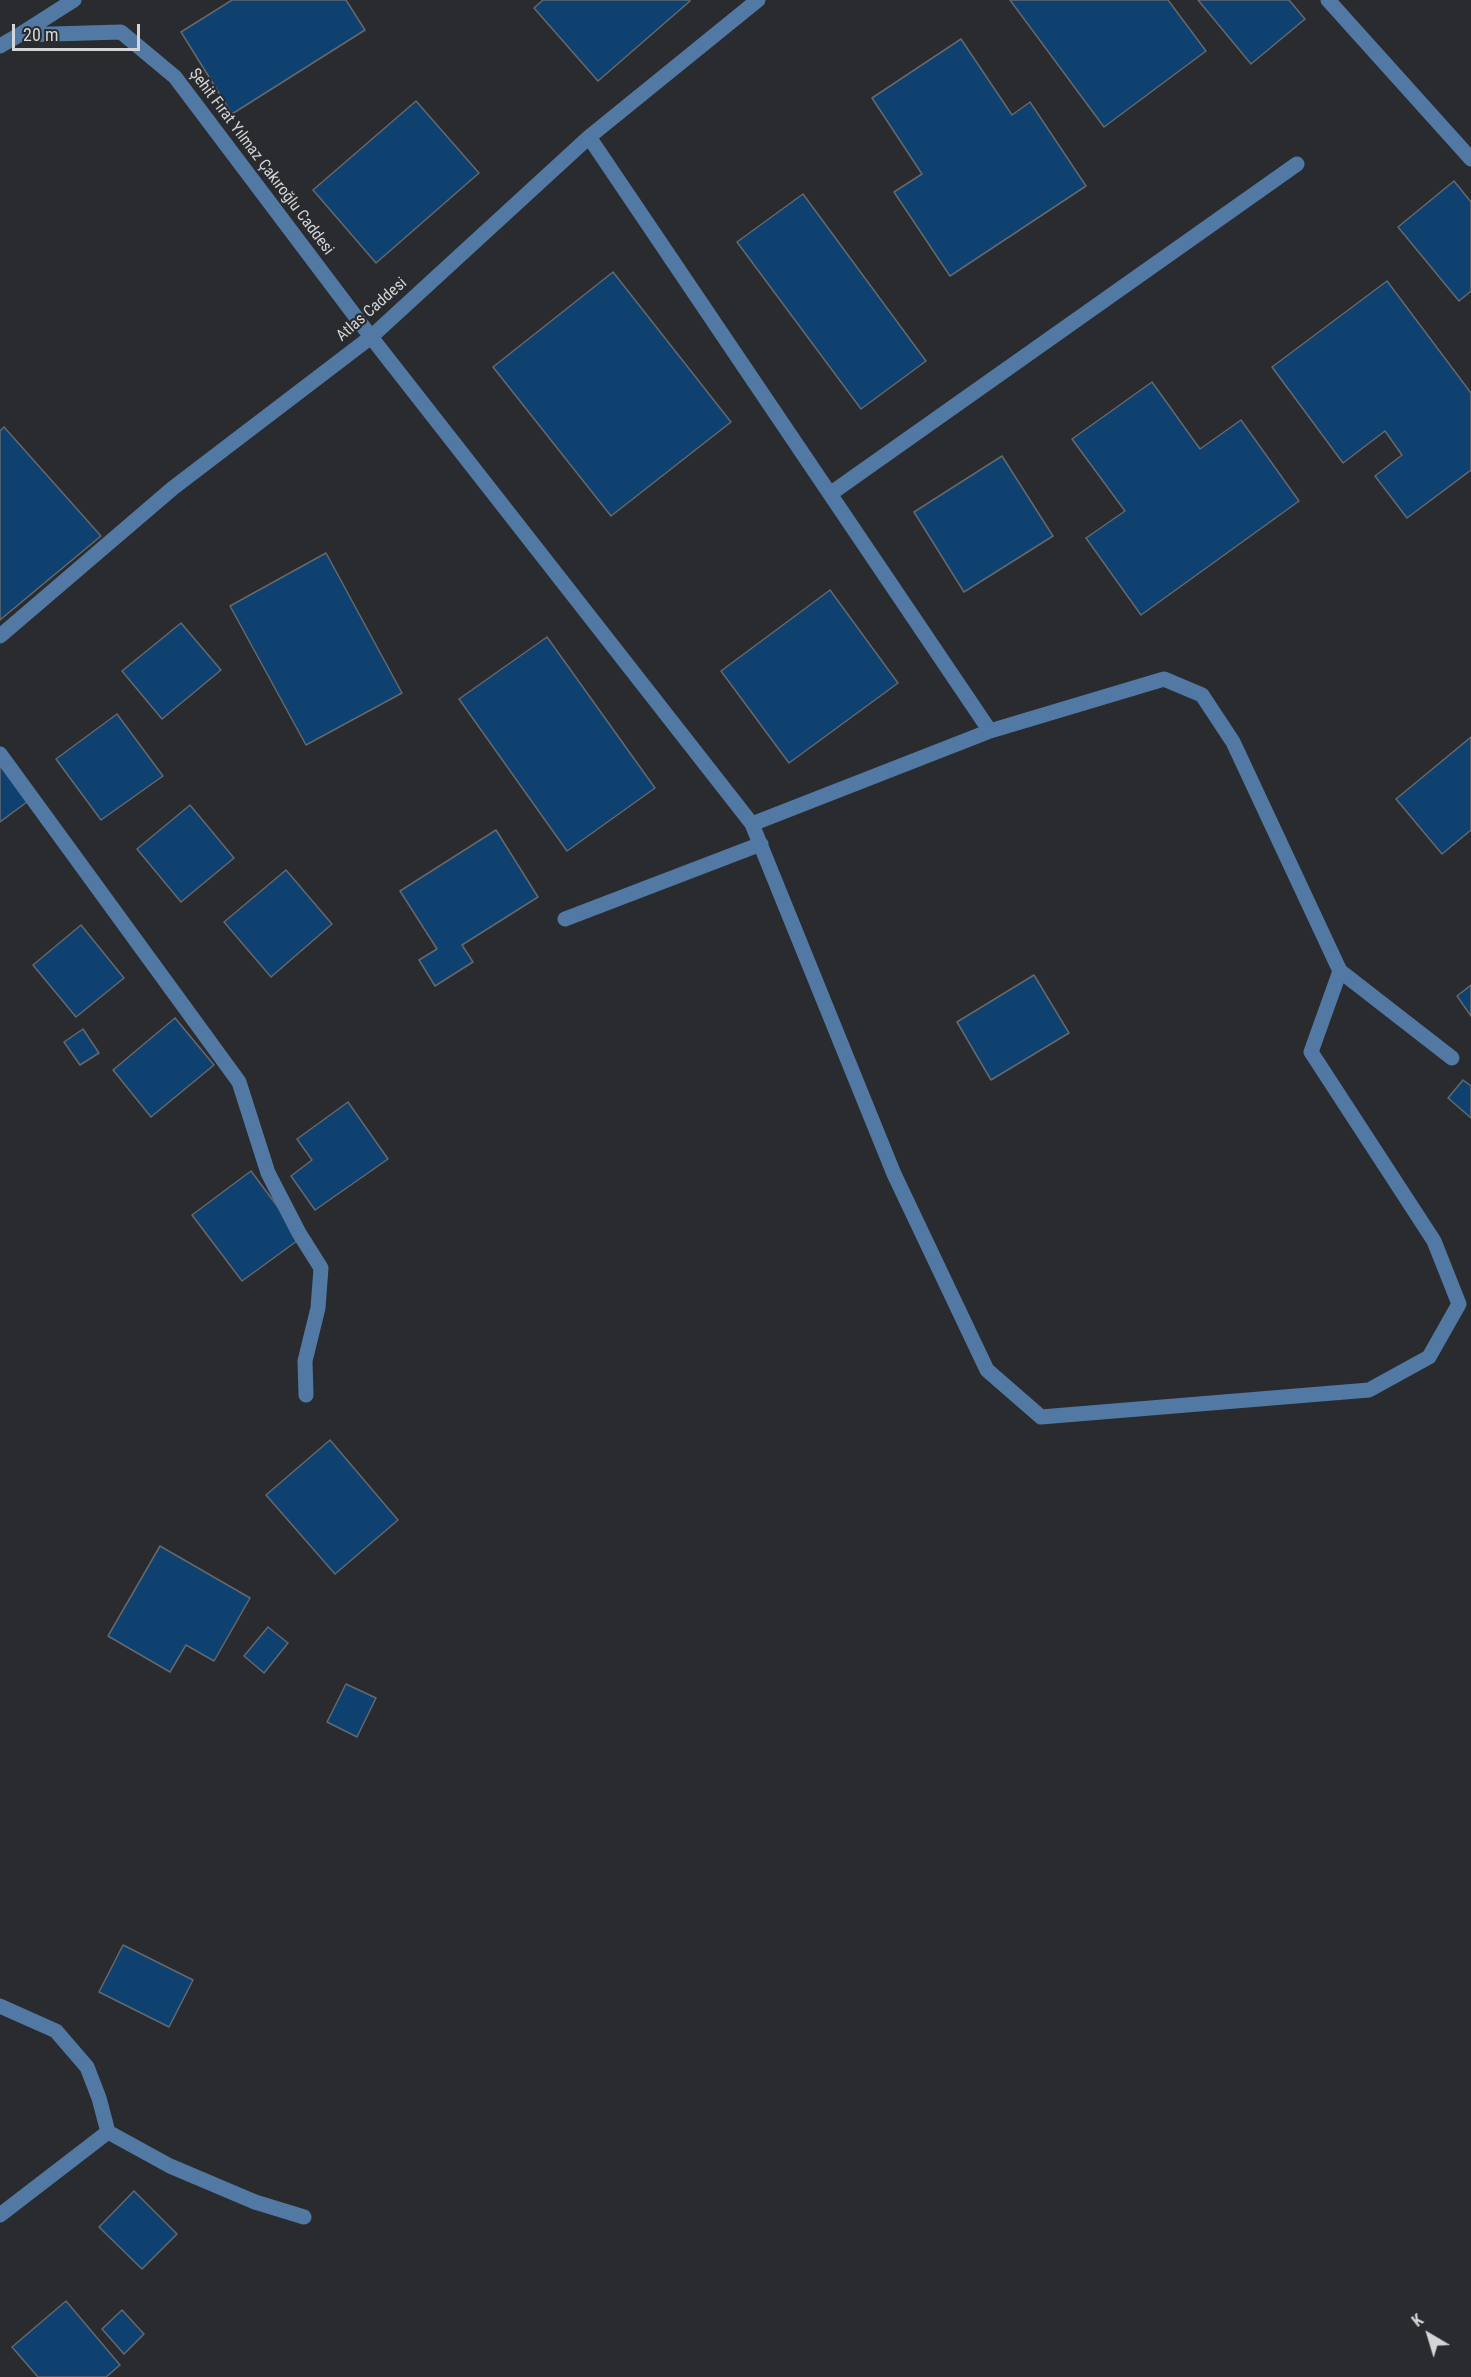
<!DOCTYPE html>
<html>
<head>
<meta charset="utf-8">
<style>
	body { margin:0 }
	#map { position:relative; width:1471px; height:2377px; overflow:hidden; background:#292b2e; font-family:"Roboto Condensed",sans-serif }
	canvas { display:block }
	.north { position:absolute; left:1399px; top:2305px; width:60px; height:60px; -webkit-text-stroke:4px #292b2e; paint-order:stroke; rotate:322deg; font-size:16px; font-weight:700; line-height:24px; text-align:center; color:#d3d5d7 }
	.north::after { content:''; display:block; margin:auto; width:21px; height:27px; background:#d3d5d7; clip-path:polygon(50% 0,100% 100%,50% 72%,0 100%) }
	.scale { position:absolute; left:12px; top:24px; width:128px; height:27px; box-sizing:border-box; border:3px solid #d3d5d7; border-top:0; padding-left:8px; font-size:18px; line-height:21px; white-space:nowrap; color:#d3d5d7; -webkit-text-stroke:4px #292b2e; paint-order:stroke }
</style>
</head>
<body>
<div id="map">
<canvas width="1471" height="2377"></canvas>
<div class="north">K</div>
<div class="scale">20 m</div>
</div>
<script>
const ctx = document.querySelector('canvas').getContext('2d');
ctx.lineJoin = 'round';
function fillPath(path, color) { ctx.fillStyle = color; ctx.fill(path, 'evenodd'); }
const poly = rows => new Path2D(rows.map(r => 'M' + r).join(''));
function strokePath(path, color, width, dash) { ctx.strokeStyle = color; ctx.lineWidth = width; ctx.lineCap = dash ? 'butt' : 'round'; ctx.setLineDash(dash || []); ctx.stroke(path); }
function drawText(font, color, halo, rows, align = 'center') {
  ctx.font = font + ' "Roboto Condensed",sans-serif'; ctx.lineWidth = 4.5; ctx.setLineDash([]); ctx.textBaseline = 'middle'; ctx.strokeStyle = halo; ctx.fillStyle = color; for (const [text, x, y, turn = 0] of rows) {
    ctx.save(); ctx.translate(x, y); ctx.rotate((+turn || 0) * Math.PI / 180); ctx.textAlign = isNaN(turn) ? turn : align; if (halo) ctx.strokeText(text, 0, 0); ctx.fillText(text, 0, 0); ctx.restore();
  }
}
const building = poly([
	[232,0,346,0,365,30,232,114,181,32,232,0],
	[543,0,689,0,690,1,598,81,534,8,543,0],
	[1010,0,1168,0,1206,51,1104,127,1010,0],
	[1198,0,1289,0,1305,19,1251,64,1198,0],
	[961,39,1012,115,1030,102,1086,186,950,276,894,192,922,174,872,98,961,39],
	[416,101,479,173,376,263,313,190,416,101],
	[1454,181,1471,202,1471,291,1459,301,1398,227,1454,181],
	[803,194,926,361,861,409,737,242,803,194],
	[613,272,731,422,611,516,493,367,613,272],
	[1387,281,1471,393,1471,470,1407,518,1375,476,1402,455,1385,431,1343,463,1272,367,1387,281],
	[1152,382,1200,449,1241,420,1299,501,1141,615,1086,538,1125,511,1072,439,1152,382],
	[4,427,101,536,0,620,0,431,4,427],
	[1002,456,1053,536,964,592,914,512,1002,456],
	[326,553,402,693,306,745,230,606,326,553],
	[830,590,898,683,789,763,721,671,830,590],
	[181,623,221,670,162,719,122,671,181,623],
	[547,637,655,788,567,851,459,699,547,637],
	[117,714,163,776,101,820,56,759,117,714],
	[1471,737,1471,830,1442,854,1396,799,1471,737],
	[0,765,27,802,0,822,0,765],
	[190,805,234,858,181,902,137,849,190,805],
	[496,830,538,897,462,945,473,962,435,986,419,960,437,949,400,891,496,830],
	[286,870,332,924,271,977,224,922,286,870],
	[81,925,124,978,76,1017,33,965,81,925],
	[1034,975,1069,1033,991,1080,957,1022,1034,975],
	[1471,985,1471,1016,1457,996,1471,985],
	[175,1018,214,1065,151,1117,113,1070,175,1018],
	[83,1029,99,1053,80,1065,64,1042,83,1029],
	[1463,1080,1471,1086,1471,1118,1448,1098,1463,1080],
	[348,1102,388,1159,315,1210,291,1176,312,1160,297,1139,348,1102],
	[251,1171,301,1238,242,1281,192,1215,251,1171],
	[330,1440,398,1520,335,1574,266,1495,330,1440],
	[160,1546,250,1598,214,1661,186,1645,170,1672,108,1636,160,1546],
	[268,1627,288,1643,264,1673,244,1656,268,1627],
	[346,1684,376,1698,357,1737,327,1722,346,1684],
	[123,1945,193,1980,169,2027,99,1992,123,1945],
	[134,2191,177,2234,142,2269,99,2227,134,2191],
	[66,2301,120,2365,106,2377,38,2377,12,2347,66,2301],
	[122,2310,144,2334,124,2354,102,2329,122,2310]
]);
fillPath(building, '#0f4170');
strokePath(building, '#65686c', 1.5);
strokePath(poly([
	[1328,0,1471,159],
	[19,35,74,0],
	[0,46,19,35,121,32,175,77,371,337,752,824,894,1174,987,1370,1041,1417,1369,1390,1429,1357,1459,1304,1434,1241,1311,1052,1340,971],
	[589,137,990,731],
	[830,494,1297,164],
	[0,636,173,488,371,337,589,137,758,0],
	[0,754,239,1082,268,1173,299,1233,321,1268,318,1308,305,1361,306,1395],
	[752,824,990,731,1164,679,1202,695,1233,742,1340,971,1452,1058],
	[565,919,761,844],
	[0,2006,56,2031,87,2067,99,2098,108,2132],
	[0,2215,108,2132,170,2166,255,2202,304,2217]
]), '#5179a4', 15);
drawText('16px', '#d3d5d7', '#292b2e', [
	["Şehit Fırat Yılmaz Çakıroğlu Caddesi",261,162,53],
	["Atlas Caddesi",372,310,-41]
]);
</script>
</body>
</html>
